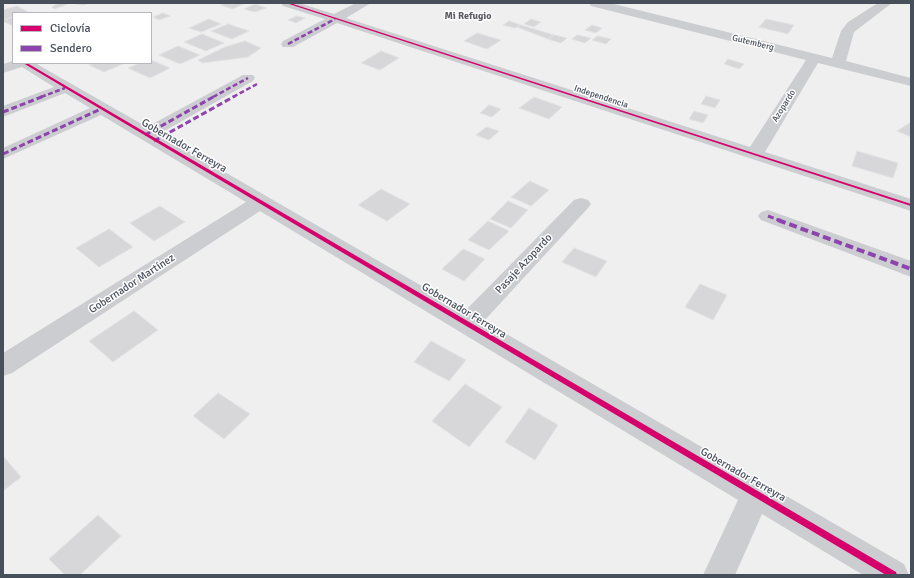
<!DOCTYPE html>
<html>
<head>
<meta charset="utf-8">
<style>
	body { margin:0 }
	#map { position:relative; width:914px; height:578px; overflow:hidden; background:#f0efef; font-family:Signika,sans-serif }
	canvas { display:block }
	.frame { position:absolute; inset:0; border:4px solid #474f5b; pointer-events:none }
	.legend { position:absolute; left:12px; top:12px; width:140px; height:52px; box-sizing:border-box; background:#fff; border:1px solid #b5b9bd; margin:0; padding:5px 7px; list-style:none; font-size:12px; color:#474f5b }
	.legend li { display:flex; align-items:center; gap:8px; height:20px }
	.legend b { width:20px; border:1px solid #b5b9bd }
</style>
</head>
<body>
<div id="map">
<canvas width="914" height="578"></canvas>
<div class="frame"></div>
<ul class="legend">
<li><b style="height:5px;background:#d6006c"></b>Ciclovía</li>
<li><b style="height:5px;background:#8e44ad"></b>Sendero</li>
</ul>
</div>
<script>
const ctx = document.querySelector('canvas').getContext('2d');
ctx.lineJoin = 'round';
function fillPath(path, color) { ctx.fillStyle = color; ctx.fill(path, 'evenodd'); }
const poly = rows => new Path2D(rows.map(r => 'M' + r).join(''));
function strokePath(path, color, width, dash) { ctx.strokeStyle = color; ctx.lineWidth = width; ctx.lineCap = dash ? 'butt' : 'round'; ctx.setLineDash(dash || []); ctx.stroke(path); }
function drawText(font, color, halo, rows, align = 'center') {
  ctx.font = font + ' Signika,sans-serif'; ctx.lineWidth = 3; ctx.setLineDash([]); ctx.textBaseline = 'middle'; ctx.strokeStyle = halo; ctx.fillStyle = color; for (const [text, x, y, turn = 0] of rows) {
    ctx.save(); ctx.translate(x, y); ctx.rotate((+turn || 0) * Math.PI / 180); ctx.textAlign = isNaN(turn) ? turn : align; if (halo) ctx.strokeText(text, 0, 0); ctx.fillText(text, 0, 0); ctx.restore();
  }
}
const building = poly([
	[58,3,90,3,83,5,71,3,54,9,52,7,58,3],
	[225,3,245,3,233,9,221,5,225,3],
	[255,4,266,8,255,12,244,9,255,4],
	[17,6,28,12,13,13,13,17,3,20,3,10,17,6],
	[163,13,170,16,159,20,153,17,163,13],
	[297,16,305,18,296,23,288,20,297,16],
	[13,17,13,26,3,21,3,20,13,17],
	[209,19,221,24,201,32,189,28,209,19],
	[531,19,541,22,534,27,524,24,531,19],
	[766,19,794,25,788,34,759,27,766,19],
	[509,21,521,25,515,28,503,25,509,21],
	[228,24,249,31,232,39,211,31,228,24],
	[521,25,554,35,548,39,517,27,521,25],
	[592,25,602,28,596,33,585,30,592,25],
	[477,33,501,40,487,49,464,41,477,33],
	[202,34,224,43,206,51,184,42,202,34],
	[554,35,567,38,561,43,548,39,554,35],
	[577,35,591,38,585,43,572,39,577,35],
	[598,36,611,39,606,44,592,40,598,36],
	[245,41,261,48,248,57,202,63,198,60,225,47,245,41],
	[178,46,200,55,180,64,159,55,178,46],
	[381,51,399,58,380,70,361,63,381,51],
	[728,59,744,64,739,69,724,64,728,59],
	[151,60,170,68,150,78,128,68,140,63,151,63,151,60],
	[95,63,125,63,104,72,89,65,95,63],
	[706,96,720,100,715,108,701,104,706,96],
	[534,97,562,107,549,119,519,108,534,97],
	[489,105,501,109,492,117,480,113,489,105],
	[694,111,708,115,703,123,689,119,694,111],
	[911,122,911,137,897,131,911,122],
	[486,127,499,131,489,140,476,135,486,127],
	[857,151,898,163,893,178,852,166,857,151],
	[530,181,549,190,531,206,511,197,530,181],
	[381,189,410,204,387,221,358,205,381,189],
	[508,201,528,210,511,228,490,219,508,201],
	[160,206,185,222,154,241,130,223,160,206],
	[488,221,509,231,489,250,468,240,488,221],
	[109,229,133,247,99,267,76,248,109,229],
	[574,248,607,261,596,277,562,262,574,248],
	[463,249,485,259,464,281,442,269,463,249],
	[700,284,727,295,713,320,685,307,700,284],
	[134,311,158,330,113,362,89,341,134,311],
	[431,341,466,360,449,381,414,362,431,341],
	[465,384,502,407,469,447,432,421,465,384],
	[218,393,250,414,224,439,193,416,218,393],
	[529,408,558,425,535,460,505,442,529,408],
	[3,456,21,477,3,491,3,456],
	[98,515,121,536,80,575,65,575,49,559,98,515]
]);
fillPath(building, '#d7d7d9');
strokePath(building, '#e1e1e2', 1);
fillPath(poly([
	[281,3,299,3,334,14,356,3,371,3,346,18,750,147,806,60,591,6,589,3,610,3,832,58,841,31,848,22,878,3,892,3,854,32,846,61,911,78,911,86,818,63,765,152,911,199,911,211,337,23,293,47,283,47,281,44,283,41,325,19,283,6,281,3],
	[13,61,13,63,35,63,147,127,243,75,253,75,255,78,253,81,159,134,465,311,574,200,581,198,588,200,591,204,588,208,484,321,904,564,909,575,863,575,762,514,735,575,703,575,738,500,260,211,12,373,3,376,3,353,246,202,101,115,3,159,3,148,90,108,65,93,3,117,3,106,54,87,22,67,3,73,3,64,13,61],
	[768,210,911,261,911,277,761,220,758,216,761,212,768,210]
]), '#cbcdd0');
strokePath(poly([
	[288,44,335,19],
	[41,97,65,88],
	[213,97,248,78],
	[233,97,257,84]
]), '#8e44ad', 2.5, [5, 2.5]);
strokePath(poly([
	[3,112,44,96],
	[145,135,215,96],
	[154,141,235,96],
	[3,154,101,109],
	[768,216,781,221]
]), '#8e44ad', 3, [6, 3]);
strokePath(poly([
	[778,220,911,269]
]), '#8e44ad', 4, [8, 4]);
fillPath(poly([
	[286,3,290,3,911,204,911,206,286,3],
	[23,63,27,63,896,572,897,575,886,575,23,63]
]), '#d6006c');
drawText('9px', '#474f5b', '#fff', [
	["Gutemberg",753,43,14],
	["Independencia",601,97,18],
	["Azopardo",784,106,-58]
]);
drawText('bold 10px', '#5b5d63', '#fff', [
	["Mi Refugio",468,16]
]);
drawText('11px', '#474f5b', '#fff', [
	["Gobernador Ferreyra",184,146,30],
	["Pasaje Azopardo",524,264,-47],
	["Gobernador Martínez",132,284,-33],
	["Gobernador Ferreyra",464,311,31],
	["Gobernador Ferreyra",743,475,30]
]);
</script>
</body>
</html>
